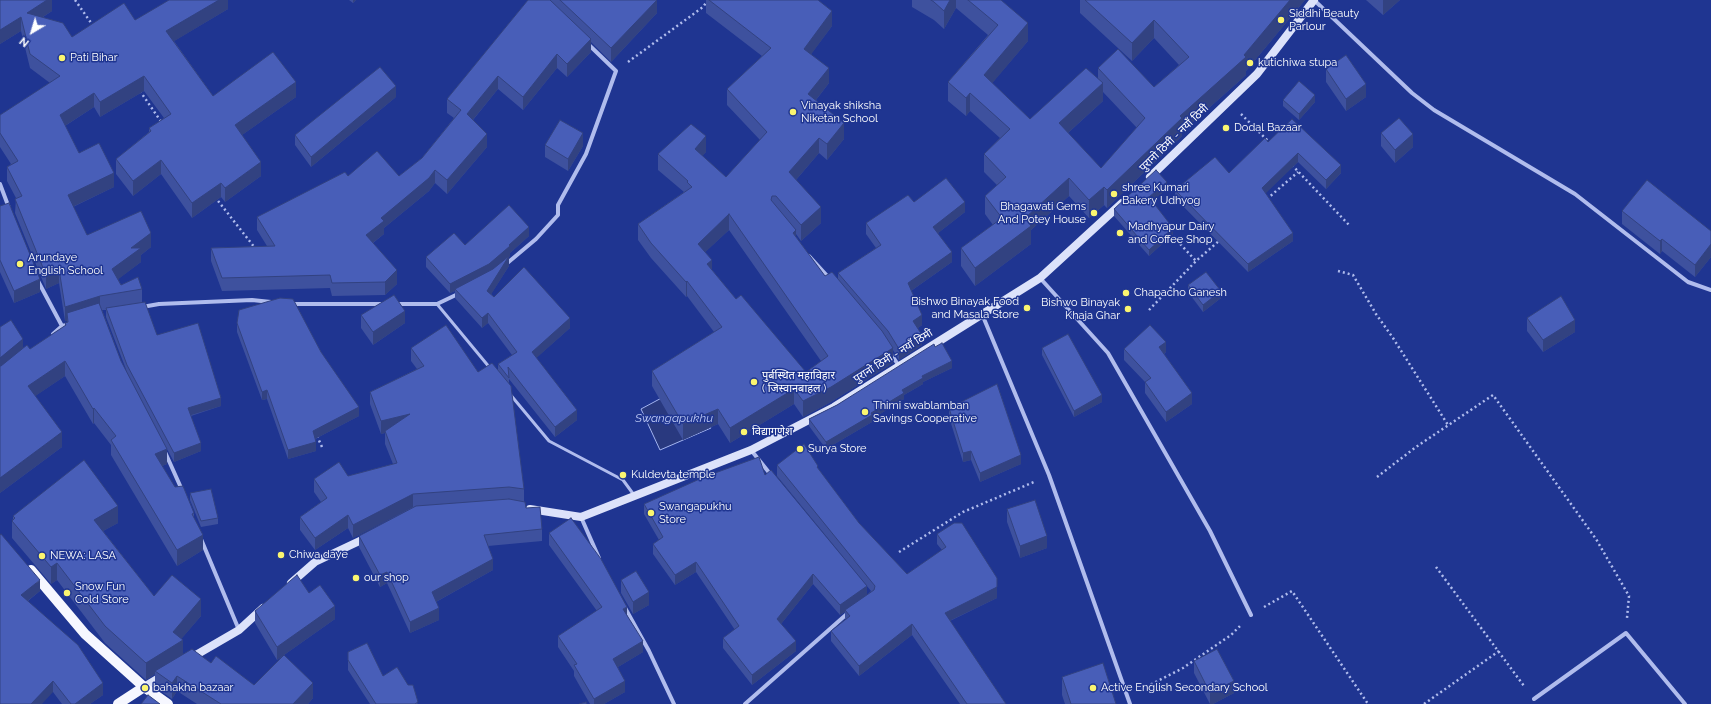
<!DOCTYPE html>
<html>
<head>
<meta charset="utf-8">
<style>
	body { margin:0 }
	#map { position:relative; width:1711px; height:704px; overflow:hidden; background:#1f3591; font-family:Raleway,sans-serif }
	canvas { display:block }
	.north { position:absolute; left:12px; top:12px; width:40px; height:40px; -webkit-text-stroke:3px #1f3591; paint-order:stroke; rotate:218deg; font-size:11px; font-weight:700; line-height:16px; text-align:center; color:#fff }
	.north::after { content:''; display:block; margin:auto; width:14px; height:18px; background:#fff; clip-path:polygon(50% 0,100% 100%,50% 72%,0 100%) }
</style>
</head>
<body>
<div id="map">
<canvas width="1711" height="704"></canvas>
<div class="north">N</div>
</div>
<script>
const ctx = document.querySelector('canvas').getContext('2d');
ctx.lineJoin = 'round';
function fillPath(path, color) { ctx.fillStyle = color; ctx.fill(path, 'evenodd'); }
const poly = rows => new Path2D(rows.map(r => 'M' + r).join(''));
function strokePath(path, color, width, dash) { ctx.strokeStyle = color; ctx.lineWidth = width; ctx.lineCap = dash ? 'butt' : 'round'; ctx.setLineDash(dash || []); ctx.stroke(path); }
function drawText(font, color, halo, rows, align = 'center') {
  ctx.font = font + ' Raleway,"Noto Sans Devanagari",sans-serif'; ctx.lineWidth = 3; ctx.setLineDash([]); ctx.textBaseline = 'middle'; ctx.strokeStyle = halo; ctx.fillStyle = color; for (const [text, x, y, turn = 0] of rows) {
    ctx.save(); ctx.translate(x, y); ctx.rotate((+turn || 0) * Math.PI / 180); ctx.textAlign = isNaN(turn) ? turn : align; if (halo) ctx.strokeText(text, 0, 0); ctx.fillText(text, 0, 0); ctx.restore();
  }
}
const water = poly([
	[682,387,711,428,660,450,641,409,682,387]
]);
fillPath(water, '#29397f');
strokePath(water, '#a3b4ef', 1);
strokePath(poly([
	[75,0,94,27],
	[628,62,703,7,708,0],
	[140,91,162,123],
	[1241,114,1270,143],
	[1292,165,1349,225],
	[215,197,255,248],
	[1267,199,1298,172],
	[1170,233,1196,261],
	[1338,271,1353,275,1376,314,1393,338,1448,425],
	[1149,310,1196,261,1220,240],
	[317,436,322,447],
	[1377,477,1416,447,1493,395,1596,539,1629,596,1627,618],
	[899,552,963,512,1034,482],
	[1436,567,1524,686],
	[1264,607,1292,591,1368,704],
	[1142,689,1183,668,1231,635,1240,626],
	[1424,704,1499,651]
]), '#b0bced', 2.5, [2, 3]);
strokePath(poly([
	[437,304,490,368],
	[509,393,549,441,623,480,634,495]
]), '#b0bced', 3);
strokePath(poly([
	[1314,0,1412,93,1434,110,1575,194,1688,282,1711,290],
	[0,184,9,208],
	[809,256,830,279],
	[505,265,536,239,558,215,558,205,586,154,616,71,588,44],
	[1040,278,1108,353,1210,531,1251,615],
	[38,281,62,326],
	[292,304,385,304],
	[396,304,437,304,460,293],
	[142,307,159,304,252,300,271,302],
	[982,314,1049,475,1130,704],
	[53,334,62,326,70,324],
	[891,354,899,366],
	[751,450,771,475],
	[165,452,182,490],
	[581,517,599,558],
	[201,539,239,630],
	[624,606,649,651,674,704],
	[1534,699,1626,633,1685,704],
	[745,704,848,613]
]), '#b0bced', 4);
strokePath(poly([
	[1150,177,1257,74,1314,0],
	[530,509,581,517,751,450,834,407,1040,278,1122,203],
	[291,583,315,562,368,537],
	[189,659,239,630,263,608],
	[144,687,164,675]
]), '#dce2fa', 8);
strokePath(poly([
	[31,570,85,634,144,687,168,704],
	[118,704,144,687]
]), '#f6f7ff', 10);
fillPath(poly([
	[0,0,52,0,52,11,43,17,72,37,135,20,228,0,228,9,174,41,213,96,296,97,242,135,261,176,225,202,221,197,192,218,161,174,133,196,116,174,116,159,149,132,149,128,164,118,144,91,100,117,94,107,65,126,79,153,114,187,73,207,87,235,151,247,141,255,141,262,118,279,121,285,142,289,142,302,157,335,221,406,191,416,201,451,174,462,167,449,167,464,162,466,175,487,194,513,194,518,203,550,177,566,111,455,111,445,94,423,93,424,65,376,35,396,62,447,0,493,23,348,30,349,65,326,65,323,67,323,67,321,65,321,59,283,46,289,15,213,16,198,7,181,7,167,11,164,0,147,0,115,50,83,30,68,21,31,0,44],
	[102,310,106,310,106,317,127,372,121,361],
	[349,0,356,0,353,3],
	[528,0,657,0,657,13,611,62,591,42,591,52,567,77,557,68,523,110,498,89,473,120,487,147,447,194,435,183,429,191,384,228,384,234,373,243,397,284,385,295,332,296,330,288,222,291,211,261,211,248,267,246,257,230,257,217,348,176,399,176,422,158,454,118,447,113,447,99],
	[706,0,818,0,832,26,811,54,829,83,816,100,844,139,827,160,819,153,796,180,821,223,801,241,796,234,796,237,825,276,838,279,838,273,876,248,866,234,866,223,914,202,965,212,938,233,952,262,911,291,922,325,918,328,922,345,899,360,893,350,893,363,831,402,803,417,794,404,730,443,718,424,683,440,652,386,652,371,714,332,687,296,686,297,651,258,638,240,638,224,684,192,658,170,658,154,706,152,702,156,726,177,760,140,727,105,727,89,762,56,706,13],
	[729,230,821,361,806,372,736,299,712,270,705,252],
	[912,0,1001,0,1028,41,992,83,1030,119,1098,78,1098,68,1154,87,1179,65,1154,38,1132,61,1080,13,1080,0,1305,0,1246,71,1246,75,1182,132,1182,136,1107,208,1104,205,1089,218,1069,196,1031,230,1031,244,975,286,961,266,961,248,993,225,985,214,985,196,997,185,984,172,984,154,1000,138,970,111,966,116,948,101,948,82,988,35,956,8,944,29,934,20,912,7],
	[1103,92,1137,128,1101,168,1068,133,1103,101],
	[1366,0,1400,0,1383,15],
	[1326,69,1366,97,1346,111,1326,82],
	[396,97,311,167,295,145,295,135],
	[1283,100,1315,102,1299,120,1283,106],
	[1292,119,1341,173,1326,189,1298,162,1265,193,1293,241,1248,272,1175,198,1175,190,1229,173,1268,142],
	[1381,133,1413,147,1395,163,1381,146],
	[545,145,583,146,568,171,545,157],
	[1167,189,1152,201,1173,234,1149,256,1114,216,1114,209],
	[0,206,40,292,14,303,0,272],
	[1622,211,1711,231,1711,257,1695,277,1662,251,1660,254,1622,224],
	[529,236,510,253,510,256,509,257,509,266,491,294,494,297,570,328,536,358,577,420,555,437,509,379,509,384,524,489,524,502,526,508,542,529,542,541,488,546,493,570,436,602,439,620,410,633,387,583,380,587,359,547,359,536,414,506,353,538,348,528,315,550,300,530,300,517,321,502,314,492,314,479,348,476,393,464,385,444,385,433,381,434,370,404,370,392,417,369,411,361,411,348,478,372,498,370,498,364,512,355,488,323,482,328,455,298,455,291,450,293,426,267,426,257,465,245],
	[1188,285,1221,298,1203,312,1188,292],
	[361,315,405,323,373,345,361,328],
	[1527,318,1575,332,1543,352,1527,331],
	[237,323,321,352,359,416,315,439,316,451,288,459,267,399,262,400,237,332],
	[935,347,952,368,923,382,923,384,904,395,904,399,872,419,872,422,826,449,809,426,809,419,837,405],
	[1042,348,1102,402,1074,417,1042,355],
	[1124,349,1166,352,1164,354,1192,404,1166,422,1145,393,1145,382,1124,360],
	[949,408,1021,464,980,482,971,460,963,462,949,417],
	[777,465,818,469,859,523,907,574,942,550,937,544,937,534,997,598,950,621,1006,704,960,704,912,635,859,676,831,641,831,631,845,620,845,612,840,615,813,584,781,624,796,651,752,685,723,648,723,638,735,630,696,572,675,585,653,554,653,544,659,540,644,514,644,504,765,475,867,595,871,591,777,476],
	[190,493,218,518,218,524,201,527,190,500],
	[1007,509,1047,548,1020,558,1007,522],
	[13,516,118,523,103,531,154,596,201,616,181,639,183,655,211,663,254,685,283,656,277,660,255,623,255,611,309,593,335,619,284,655,313,698,308,704,197,704,177,691,172,699,155,687,155,674,146,680,105,643,57,580,51,584,12,538,12,521,13,519],
	[549,533,627,615,643,652,618,667,625,692,604,704,590,704,574,676,574,671,558,647,558,636,597,611,549,545],
	[0,535,40,591,28,601,103,695,90,704,62,704,53,692],
	[621,580,649,605,633,614,621,593],
	[348,652,383,676,418,704,370,704,348,670],
	[1194,661,1234,693,1213,704,1210,704,1194,673],
	[1062,677,1116,704,1065,704,1062,695]
]), '#3e519e');
fillPath(poly([
	[47,0,52,0,52,11,27,27,27,13],
	[219,0,228,0,228,9,166,46,166,31],
	[353,0,356,0,353,3],
	[657,0,657,13,611,62,611,48],
	[950,0,956,0,956,8,944,29,944,11],
	[1290,0,1305,0,1246,71,1246,75,1182,132,1182,136,1107,208,1107,190,1180,116,1244,55],
	[1383,0,1400,0,1383,15],
	[832,11,832,26,804,64,804,49],
	[21,17,21,31,0,44,0,30],
	[1154,20,1154,38,1132,61,1132,43],
	[1028,23,1028,41,984,93,984,75],
	[591,39,591,52,567,77,567,64],
	[557,54,557,68,523,110,523,97],
	[829,68,829,83,808,110,808,94],
	[144,76,144,91,100,117,100,102],
	[498,76,498,89,467,127,467,114],
	[296,82,296,97,235,140,235,125],
	[1103,83,1103,101,1059,141,1059,123],
	[1366,84,1366,97,1346,111,1346,99],
	[396,86,396,97,311,167,311,157],
	[94,93,94,107,60,129,60,115],
	[970,93,970,111,966,116,966,98],
	[1315,95,1315,102,1299,120,1299,114],
	[844,123,844,139,827,160,827,144],
	[583,133,583,146,568,171,568,159],
	[487,134,487,147,447,194,447,180],
	[1413,134,1413,147,1395,163,1395,150],
	[706,136,706,152,695,165,695,149],
	[819,138,819,153,789,188,789,172],
	[1298,153,1298,162,1262,197,1262,188],
	[161,160,161,174,133,196,133,181],
	[261,162,261,176,225,202,225,188],
	[1341,165,1341,173,1326,189,1326,180],
	[435,170,435,183,429,191,384,228,384,234,366,248,366,235,381,218],
	[114,173,114,187,68,209,68,195],
	[1069,178,1069,196,1031,230,1031,244,975,286,975,268,1025,218],
	[1167,182,1167,189,1149,204,1149,197],
	[221,183,221,197,192,218,192,203],
	[1104,187,1104,205,1089,218,1089,200],
	[965,202,965,212,933,237,933,227],
	[821,207,821,223,801,241,801,225],
	[729,214,729,230,698,259,698,244],
	[529,227,529,236,510,253,510,256,509,257,509,266,487,301,487,291,489,273,455,289,455,291,450,293,450,284,509,245],
	[1173,228,1173,234,1149,256,1149,250],
	[796,230,796,245,793,233],
	[151,233,151,247,141,255,141,262,112,284,112,269,131,248],
	[1293,233,1293,241,1248,272,1248,264],
	[1662,239,1662,251,1660,254,1660,241],
	[1711,244,1711,257,1695,277,1695,265],
	[952,252,952,262,908,293,908,283],
	[712,260,712,275,707,264],
	[59,269,59,283,46,289,46,275],
	[397,270,397,284,385,295,385,282],
	[40,279,40,292,14,303,14,291],
	[687,281,687,296,686,297,686,282],
	[1221,291,1221,298,1203,312,1203,305],
	[100,296,100,311,67,313,67,321,65,321,65,307],
	[405,311,405,323,373,345,373,332],
	[488,313,488,323,482,328,482,318],
	[922,315,922,325,913,332,913,321],
	[570,318,570,328,532,362,532,352],
	[1575,320,1575,332,1543,352,1543,340],
	[922,335,922,345,899,360,899,349],
	[23,339,23,354,0,374,0,358],
	[1166,342,1166,352,1159,358,1159,347],
	[893,348,893,363,831,402,803,417,803,401],
	[65,361,65,376,28,401,28,386],
	[952,361,952,368,923,382,923,384,904,395,904,399,872,419,872,422,826,449,826,442,871,413,902,390,922,376],
	[794,389,794,404,730,443,730,428],
	[267,390,267,399,262,400,262,392],
	[1192,393,1192,404,1166,422,1166,412],
	[1102,395,1102,402,1074,417,1074,411],
	[221,398,221,406,188,416,188,408],
	[359,407,359,416,313,440,313,431],
	[94,408,94,423,93,424,93,409],
	[718,409,718,424,683,440,683,424],
	[577,410,577,420,555,437,555,427],
	[410,414,385,431,385,433,381,434,381,421],
	[62,432,62,447,0,493,0,478],
	[316,442,316,451,288,459,288,450],
	[201,443,201,451,174,462,174,453],
	[167,449,167,464,155,469,155,454],
	[971,451,971,460,963,462,963,453],
	[1021,455,1021,464,980,482,980,473],
	[413,494,413,507,353,538,353,525],
	[118,506,118,523,94,536,94,520],
	[348,515,348,528,315,550,315,538],
	[203,535,203,550,177,566,177,550],
	[1047,536,1047,548,1020,558,1020,546],
	[493,559,493,570,432,604,432,592],
	[696,562,696,572,675,585,675,575],
	[57,563,57,580,51,584,51,567],
	[387,572,387,583,380,587,380,575],
	[813,574,813,584,777,629,777,619],
	[40,580,40,591,21,606,21,595],
	[867,586,867,596,845,610,845,612,840,615,840,605],
	[997,587,997,598,945,623,945,613],
	[649,592,649,605,633,614,633,602],
	[201,599,201,616,177,644,183,640,183,657,155,671,155,674,146,680,146,663,173,632],
	[335,606,335,619,277,660,277,647],
	[627,607,627,618,623,609],
	[439,608,439,620,410,633,410,622],
	[912,624,912,635,859,676,859,666],
	[643,641,643,652,613,670,613,659],
	[796,641,796,651,752,685,752,675],
	[177,676,177,691,172,699,172,683],
	[53,681,53,692,42,704,31,704],
	[625,681,625,692,604,704,594,704,594,699],
	[1234,681,1234,693,1213,704,1210,704,1210,693],
	[103,683,103,695,90,704,75,704],
	[313,683,313,698,308,704,293,704]
]), '#324281');
const building = poly([
	[0,0,47,0,27,13,63,23,72,37,124,3,135,20,169,0,219,0,166,31,213,96,273,52,296,82,235,125,261,162,225,188,221,183,192,203,161,160,133,181,116,159,151,131,149,128,171,114,144,76,100,102,94,93,60,115,79,153,99,143,114,173,68,195,87,235,141,211,151,233,131,248,141,248,112,269,121,285,138,277,142,289,100,296,65,307,59,269,46,275,15,199,22,196,7,167,18,161,0,133,0,115,60,76,30,54,21,17,0,30,0,0],
	[528,0,550,0,591,39,567,64,557,54,523,97,498,76,467,114,487,134,447,180,435,170,429,178,381,218,384,221,366,235,397,270,385,282,332,283,330,275,222,278,211,248,275,246,257,217,345,172,348,176,377,151,399,176,422,158,461,110,447,99,528,0],
	[560,0,657,0,611,48,560,0],
	[709,0,818,0,832,11,804,49,829,68,808,94,844,123,827,144,819,138,789,172,821,207,801,225,776,196,772,196,771,200,796,230,793,233,825,276,832,272,882,331,893,348,831,387,803,401,794,389,730,428,718,409,683,424,652,371,722,327,687,281,686,282,651,243,638,224,692,187,687,182,688,181,658,154,691,124,706,136,695,149,726,177,767,132,727,89,771,48,709,0],
	[729,214,828,356,806,372,741,295,736,299,707,264,712,260,698,244,729,214],
	[931,0,950,0,944,11,934,2,931,0],
	[968,0,1001,0,1028,23,984,75,1030,119,1086,68,1103,83,1059,123,1101,168,1145,118,1098,68,1118,49,1154,87,1189,57,1154,20,1132,43,1085,0,1290,0,1244,55,1246,57,1180,116,1182,118,1107,190,1104,187,1089,200,1069,178,1025,218,1031,226,975,268,961,248,1002,218,985,196,1006,177,984,154,1010,129,970,93,966,98,948,82,998,25,968,0],
	[1346,55,1366,84,1346,99,1326,69,1346,55],
	[380,67,396,86,311,157,295,135,380,67],
	[1299,81,1315,95,1299,114,1283,100,1299,81],
	[1399,118,1413,134,1395,150,1381,133,1399,118],
	[1292,119,1341,165,1326,180,1298,153,1262,188,1293,233,1248,264,1175,190,1215,157,1229,173,1265,138,1268,142,1292,119],
	[560,120,583,133,568,159,545,145,560,120],
	[1156,170,1167,182,1149,197,1173,228,1149,250,1114,209,1156,170],
	[946,178,965,202,933,227,952,252,908,283,922,315,913,321,922,335,899,349,888,331,838,273,881,245,866,223,908,195,914,202,946,178],
	[1647,180,1711,231,1711,244,1695,265,1662,239,1660,241,1622,211,1647,180],
	[9,203,40,279,14,291,0,260,0,206,9,203],
	[509,205,529,227,509,245,510,246,489,264,450,284,426,257,454,233,465,245,509,205],
	[509,256,487,291,494,297,524,267,570,318,532,352,577,410,555,427,508,367,509,378,498,364,517,352,488,313,482,318,455,289,493,269,509,256],
	[1206,272,1221,291,1203,305,1188,285,1206,272],
	[394,295,405,311,373,332,361,315,394,295],
	[1561,296,1575,320,1543,340,1527,318,1561,296],
	[280,298,293,299,321,352,359,407,313,431,316,442,288,450,267,390,262,392,237,323,239,310,280,298],
	[145,302,157,335,198,323,221,398,188,408,201,443,174,453,127,365,106,308,145,302],
	[99,303,121,361,167,449,155,454,175,487,183,486,194,513,192,514,203,535,177,550,111,440,116,436,94,408,93,409,65,361,28,386,62,432,0,478,0,366,1,366,27,345,30,349,66,325,65,323,68,322,67,313,99,303],
	[11,320,23,339,0,358,0,327,11,320],
	[446,325,478,372,492,363,511,386,524,489,509,487,413,494,353,525,348,515,315,538,300,517,327,498,314,479,339,462,348,476,397,463,385,431,410,414,381,421,370,392,424,366,411,348,446,325],
	[1150,325,1166,342,1159,347,1192,393,1166,412,1145,382,1151,378,1124,349,1150,325],
	[1068,334,1102,395,1074,411,1042,348,1068,334],
	[942,343,952,361,922,376,923,378,902,390,904,393,871,413,872,415,826,442,809,419,837,405,934,344,935,347,942,343],
	[997,384,1021,455,980,473,971,451,963,453,949,408,997,384],
	[804,444,818,466,817,467,859,523,907,574,946,547,937,534,954,523,962,523,997,578,997,587,945,613,1006,704,967,704,912,624,859,666,831,631,850,616,845,610,874,590,875,586,777,465,804,444],
	[759,457,765,475,771,470,867,586,840,605,813,574,777,619,796,641,752,675,723,638,739,626,696,562,675,575,653,544,663,537,644,504,704,477,759,457],
	[84,460,118,506,94,520,154,596,172,575,201,599,173,632,183,640,146,663,105,626,57,563,51,567,12,521,15,518,13,516,84,460],
	[211,489,218,518,201,521,190,493,211,489],
	[509,499,525,502,526,508,540,507,542,529,484,535,493,559,432,592,439,608,410,622,387,572,380,575,359,536,416,506,509,499],
	[1035,500,1047,536,1020,546,1007,509,1035,500],
	[571,518,601,559,627,607,623,609,643,641,613,659,625,681,594,699,574,665,577,664,558,636,602,607,549,533,571,518],
	[1,534,40,580,21,595,78,645,103,683,75,704,71,704,53,681,31,704,0,704,0,535,1,534],
	[636,571,649,592,633,602,621,580,636,571],
	[297,575,309,593,320,585,335,606,277,647,255,611,297,575],
	[367,643,383,676,397,667,408,685,413,685,418,702,415,704,376,704,348,660,348,652,367,643],
	[192,649,211,663,216,656,254,685,284,655,313,683,293,704,221,704,177,676,172,683,155,671,192,649],
	[1217,649,1234,681,1210,693,1194,661,1217,649],
	[1103,663,1116,704,1071,704,1062,677,1103,663],
	[148,695,160,704,141,704,148,695],
	[586,702,587,704,579,704,586,702]
]);
fillPath(building, '#485eb8');
strokePath(building, '#324281', 1);
for (const [x, y, r, color] of [
	[1281,20,4,"#fbf570"],
	[62,58,4,"#fbf570"],
	[1250,63,4,"#fbf570"],
	[793,112,4,"#fbf570"],
	[1226,128,4,"#fbf570"],
	[1114,194,4,"#fbf570"],
	[1094,213,4,"#fbf570"],
	[1120,233,4,"#fbf570"],
	[20,264,4,"#fbf570"],
	[1126,293,4,"#fbf570"],
	[1027,308,4,"#fbf570"],
	[1128,309,4,"#fbf570"],
	[754,382,4,"#fbf570"],
	[865,412,4,"#fbf570"],
	[744,432,4,"#fbf570"],
	[800,449,4,"#fbf570"],
	[623,475,4,"#fbf570"],
	[651,513,4,"#fbf570"],
	[281,555,4,"#fbf570"],
	[42,556,4,"#fbf570"],
	[356,578,4,"#fbf570"],
	[67,593,4,"#fbf570"],
	[145,688,4,"#fbf570"],
	[1093,688,4,"#fbf570"]
]) { const dot = new Path2D(); dot.arc(x, y, r, 0, 2 * Math.PI); ctx.fillStyle = color; ctx.fill(dot); strokePath(dot, '#1f3591', 1.5); }
drawText('11px', '#fff', '#1f3591', [
	["Siddhi Beauty",1289,14],
	["Parlour",1289,27],
	["Pati Bihar",70,58],
	["kutichiwa stupa",1258,63],
	["Vinayak shiksha",801,106],
	["Niketan School",801,119],
	["Dodal Bazaar",1234,128],
	["shree Kumari",1122,188],
	["Bakery Udhyog",1122,201],
	["Bhagawati Gems",1086,207,"right"],
	["And Potey House",1086,220,"right"],
	["Madhyapur Dairy",1128,227],
	["and Coffee Shop",1128,240],
	["Arundaye",28,258],
	["English School",28,271],
	["Chapacho Ganesh",1134,293],
	["Bishwo Binayak Food",1019,302,"right"],
	["and Masala Store",1019,315,"right"],
	["Bishwo Binayak",1120,303,"right"],
	["Khaja Ghar",1120,316,"right"],
	["पुर्बस्थित महाविहार",762,376],
	["( जिस्वानबाहल )",762,389],
	["Thimi swablamban",873,406],
	["Savings Cooperative",873,419],
	["विद्यागणेश",752,432],
	["Surya Store",808,449],
	["Kuldevta temple",631,475],
	["Swangapukhu",659,507],
	["Store",659,520],
	["Chiwa daye",289,555],
	["NEWA: LASA",50,556],
	["our shop",364,578],
	["Snow Fun",75,587],
	["Cold Store",75,600],
	["bahakha bazaar",153,688],
	["Active English Secondary School",1101,688]
], 'left');
drawText('11px', '#fff', '#1f3591', [
	["पुरानो ठिमी - नयाँ ठिमी",1174,138,-44],
	["पुरानो ठिमी - नयाँ ठिमी",893,356,-32]
]);
drawText('italic 12px', '#bcc8f4', '#1f3591', [
	["Swangapukhu",674,418]
]);
</script>
</body>
</html>
